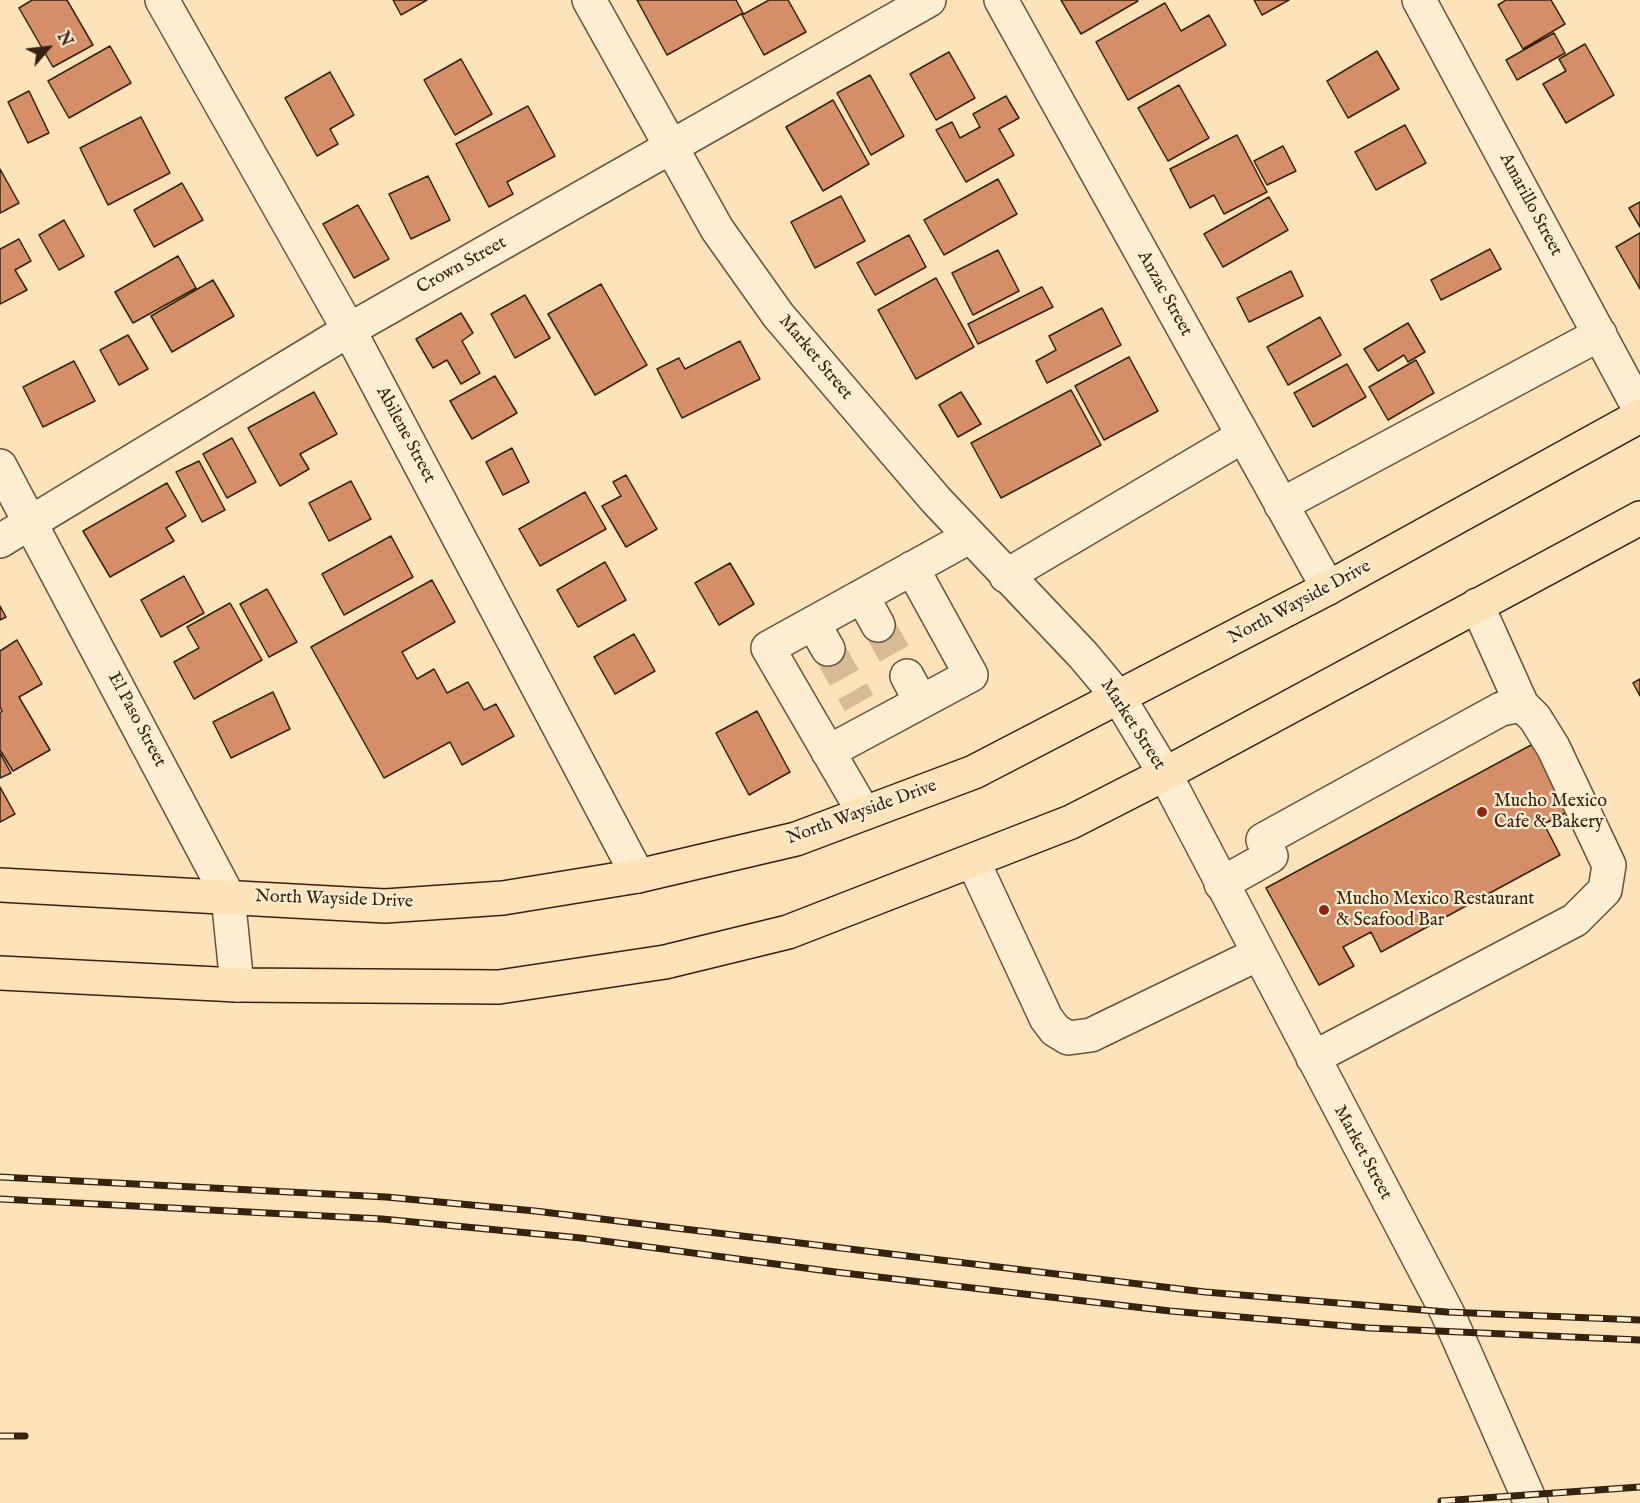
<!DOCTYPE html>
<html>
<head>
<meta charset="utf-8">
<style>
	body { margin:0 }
	#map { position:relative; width:1640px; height:1503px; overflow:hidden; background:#fce3b9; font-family:"IM FELL English",serif }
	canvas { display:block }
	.north { position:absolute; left:18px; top:18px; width:60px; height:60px; -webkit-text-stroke:4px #fdedd2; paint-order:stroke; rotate:62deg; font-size:16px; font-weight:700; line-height:24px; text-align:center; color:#37210f }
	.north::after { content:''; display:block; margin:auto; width:21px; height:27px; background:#37210f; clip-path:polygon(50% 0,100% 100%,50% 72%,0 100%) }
</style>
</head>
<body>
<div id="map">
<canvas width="1640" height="1503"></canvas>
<div class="north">N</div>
</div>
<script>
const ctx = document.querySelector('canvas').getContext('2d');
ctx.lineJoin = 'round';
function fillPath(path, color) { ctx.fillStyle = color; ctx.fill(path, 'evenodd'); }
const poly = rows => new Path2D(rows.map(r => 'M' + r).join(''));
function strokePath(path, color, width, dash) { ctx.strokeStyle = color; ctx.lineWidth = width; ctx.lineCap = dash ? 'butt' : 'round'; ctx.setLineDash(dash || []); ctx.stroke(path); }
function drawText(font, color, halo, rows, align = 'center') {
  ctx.font = font + ' "IM FELL English",serif'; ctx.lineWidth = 4.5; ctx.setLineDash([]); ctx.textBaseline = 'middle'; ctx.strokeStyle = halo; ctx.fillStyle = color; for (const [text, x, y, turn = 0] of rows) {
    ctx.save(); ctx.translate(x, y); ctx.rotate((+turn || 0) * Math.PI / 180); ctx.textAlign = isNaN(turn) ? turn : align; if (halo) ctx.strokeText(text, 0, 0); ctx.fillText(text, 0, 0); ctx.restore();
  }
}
const building = poly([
	[32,0,67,0,93,45,53,67,19,8,32,0],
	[393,0,427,0,401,15,393,0],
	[637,0,736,0,743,13,667,55,637,0],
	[769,0,788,0,806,32,764,55,742,15,769,0],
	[1061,0,1137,0,1138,1,1081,34,1061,0],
	[1254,0,1289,0,1262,15,1254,0],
	[1506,0,1551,0,1565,24,1523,49,1498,5,1506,0],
	[1165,3,1181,31,1209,15,1226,45,1128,100,1096,42,1165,3],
	[1554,33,1565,53,1517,80,1506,60,1554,33],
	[1585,44,1614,95,1566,123,1543,84,1566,71,1559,59,1585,44],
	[110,46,131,83,69,118,48,81,110,46],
	[1377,51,1399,89,1348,118,1327,81,1377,51],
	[949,52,975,98,936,120,910,74,949,52],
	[461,59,492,114,455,135,424,80,461,59],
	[330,72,354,115,330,129,338,144,317,156,285,98,330,72],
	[870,75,904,136,871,155,837,93,870,75],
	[1179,85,1209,138,1168,161,1138,108,1179,85],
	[29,91,49,133,28,143,8,102,29,91],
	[1006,96,1019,118,999,129,1014,155,966,182,936,130,952,122,960,138,980,127,973,114,1006,96],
	[833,100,869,164,823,191,786,127,833,100],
	[528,106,555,156,507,182,513,194,489,207,456,144,528,106],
	[141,117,170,173,108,205,80,148,141,117],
	[1405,125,1426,163,1376,190,1355,152,1405,125],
	[1237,135,1267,192,1224,214,1214,195,1190,208,1170,169,1237,135],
	[1283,146,1296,171,1267,185,1254,161,1283,146],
	[0,169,19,203,0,213,0,169],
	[428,176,450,220,411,239,389,194,428,176],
	[998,179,1017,214,944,255,924,220,998,179],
	[182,183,203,220,154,247,134,210,182,183],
	[841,196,865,241,815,268,791,222,841,196],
	[1269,197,1288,230,1223,267,1204,234,1269,197],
	[1640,202,1640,227,1629,208,1640,202],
	[358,205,389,259,354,278,323,224,358,205],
	[64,220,84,256,59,270,39,235,64,220],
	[1640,233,1640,289,1616,247,1640,233],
	[909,235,926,267,875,295,857,263,909,235],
	[19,239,31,261,15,270,27,290,0,304,0,249,19,239],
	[1490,249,1501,269,1441,300,1431,280,1490,249],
	[998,250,1019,291,973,315,952,273,998,250],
	[178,256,196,288,133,323,115,292,178,256],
	[1291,271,1303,296,1249,322,1237,298,1291,271],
	[936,278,974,347,916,379,878,310,936,278],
	[213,280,234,316,172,352,151,316,213,280],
	[601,284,647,365,595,395,548,314,601,284],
	[1042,287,1053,307,978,344,968,324,1042,287],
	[525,295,550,338,515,358,491,314,525,295],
	[1102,308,1121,345,1047,383,1036,361,1056,350,1049,336,1102,308],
	[461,313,473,333,462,341,480,373,461,384,447,360,433,368,416,339,461,313],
	[1320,317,1341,355,1288,385,1267,347,1320,317],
	[1408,323,1425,352,1408,362,1404,355,1378,371,1364,349,1408,323],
	[128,335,148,369,119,385,100,350,128,335],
	[740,341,760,379,682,418,657,369,679,358,685,369,740,341],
	[1129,357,1158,411,1104,440,1075,386,1129,357],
	[1416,360,1434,393,1388,420,1369,387,1416,360],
	[74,361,95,401,43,427,23,387,74,361],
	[1347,364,1366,397,1313,427,1294,393,1347,364],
	[495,376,517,413,472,439,450,401,495,376],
	[1071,390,1101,445,1001,498,971,443,1071,390],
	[314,392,337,434,300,454,309,469,280,486,248,428,314,392],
	[961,392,981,424,958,437,939,405,961,392],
	[232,438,256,482,227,498,203,454,232,438],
	[512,448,529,482,503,495,486,462,512,448],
	[199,461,225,510,202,522,176,472,199,461],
	[626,475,657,529,626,547,602,506,621,496,613,482,626,475],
	[351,481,371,519,329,541,309,503,351,481],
	[167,483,186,516,166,528,174,541,110,577,83,531,167,483],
	[585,492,606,529,540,566,519,529,585,492],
	[391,536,413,577,344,615,322,574,391,536],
	[605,562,626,600,578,627,557,590,605,562],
	[730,563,754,604,719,625,695,583,730,563],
	[184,576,204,613,161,637,141,600,184,576],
	[432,580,455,622,402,652,417,679,434,669,447,693,468,682,484,710,496,704,514,736,462,765,450,742,384,778,311,647,432,580],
	[267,589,297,642,269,657,240,604,267,589],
	[230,603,262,660,194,699,174,662,199,648,187,627,230,603],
	[0,606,6,617,0,620,0,606],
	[634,634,655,671,615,694,594,657,634,634],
	[17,640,42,684,19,697,50,750,13,771,0,750,0,713,2,711,0,707,0,651,17,640],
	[1640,679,1640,696,1633,683,1640,679],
	[273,692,290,729,231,758,213,722,273,692],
	[757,711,790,772,749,795,716,733,757,711],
	[1533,744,1569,811,1544,824,1560,855,1381,952,1371,932,1343,947,1354,966,1319,985,1266,888,1533,744],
	[0,753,11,773,0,778,0,753],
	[0,787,15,814,0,822,0,787]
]);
fillPath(building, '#d58f68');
strokePath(building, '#37210f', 1.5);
strokePath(poly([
	[878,625,907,676],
	[828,649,859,703]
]), '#d5bc97', 33, [33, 16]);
const minor = poly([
	[162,0,349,330,638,876],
	[589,0,717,229,778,315,936,500,1083,655,1119,698,1165,774,1447,1312,1531,1503],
	[1001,0,1328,588],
	[1419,0,1640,410],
	[0,466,228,896,237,985],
	[1281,505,1600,334],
	[0,541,349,330,929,0],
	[1006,576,1243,436],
	[862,596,878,625],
	[1477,605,1522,705],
	[813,623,828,649],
	[907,676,921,702],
	[828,752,971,675,912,568],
	[864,813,768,648,969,537],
	[973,861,1046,1018,1055,1030,1068,1038,1091,1035,1258,954],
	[1221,884,1271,856,1263,840,1501,709,1522,705,1535,718,1553,747,1609,865,1605,890,1575,920,1313,1058]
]);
const major = poly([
	[0,885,385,906,503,898,638,876,796,839,974,772,1328,588,1640,416],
	[0,973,237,985,499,987,665,962,788,932,1071,822,1165,774,1640,518]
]);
strokePath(minor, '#68523a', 36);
strokePath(major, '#37210f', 36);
strokePath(minor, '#fdedd2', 33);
strokePath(major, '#fce3b9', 33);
const rail = poly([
	[0,1177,386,1197,535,1211,1205,1292,1447,1312,1640,1320],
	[0,1199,382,1219,581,1238,835,1272,1170,1311,1369,1328,1640,1340],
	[0,1436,25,1436],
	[1441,1501,1640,1487]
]);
strokePath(rail, '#37210f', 7);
strokePath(rail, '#fdedd2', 4.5, [14]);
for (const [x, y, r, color] of [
	[1482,812,6,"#8f2418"],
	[1324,910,6,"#8f2418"]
]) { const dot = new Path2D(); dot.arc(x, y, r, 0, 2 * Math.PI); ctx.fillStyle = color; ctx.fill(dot); strokePath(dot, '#fdedd2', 2); }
drawText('18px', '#37210f', '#fdedd2', [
	["Amarillo Street",1530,205,62],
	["Crown Street",462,266,-29],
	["Anzac Street",1164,294,61],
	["Market Street",815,358,50],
	["Abilene Street",405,435,62],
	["North Wayside Drive",1300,603,-28],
	["El Paso Street",136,720,62],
	["Market Street",1132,725,57],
	["North Wayside Drive",862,813,-20],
	["North Wayside Drive",334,900,2],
	["Market Street",1362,1153,62]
]);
drawText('18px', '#37210f', '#fdedd2', [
	["Mucho Mexico",1494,802],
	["Cafe & Bakery",1494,823],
	["Mucho Mexico Restaurant",1336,900],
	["& Seafood Bar",1336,921]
], 'left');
</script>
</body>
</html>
